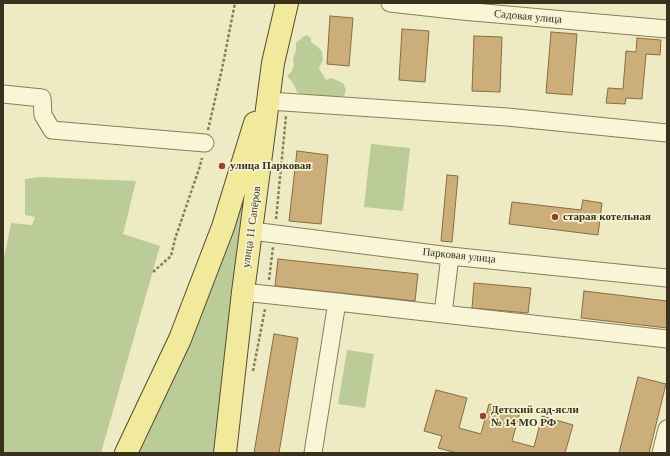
<!DOCTYPE html>
<html>
<head>
<meta charset="utf-8">
<style>
	body { margin:0 }
	#map { position:relative; width:670px; height:456px; overflow:hidden; background:#eeebc4; font-family:Georgia,serif }
	canvas { display:block }
	.frame { position:absolute; inset:0; border:4px solid #39311e; pointer-events:none }
</style>
</head>
<body>
<div id="map">
<canvas width="670" height="456"></canvas>
<div class="frame"></div>
</div>
<script>
const ctx = document.querySelector('canvas').getContext('2d');
ctx.lineJoin = 'round';
function fillPath(path, color) { ctx.fillStyle = color; ctx.fill(path, 'evenodd'); }
const poly = rows => new Path2D(rows.map(r => 'M' + r).join(''));
function strokePath(path, color, width, dash) { ctx.strokeStyle = color; ctx.lineWidth = width; ctx.lineCap = dash ? 'butt' : 'round'; ctx.setLineDash(dash || []); ctx.stroke(path); }
function drawText(font, color, halo, rows, align = 'center') {
  ctx.font = font + ' Georgia,serif'; ctx.lineWidth = 3.5; ctx.setLineDash([]); ctx.textBaseline = 'middle'; ctx.strokeStyle = halo; ctx.fillStyle = color; for (const [text, x, y, turn = 0] of rows) {
    ctx.save(); ctx.translate(x, y); ctx.rotate((+turn || 0) * Math.PI / 180); ctx.textAlign = isNaN(turn) ? turn : align; if (halo) ctx.strokeText(text, 0, 0); ctx.fillText(text, 0, 0); ctx.restore();
  }
}
fillPath(poly([
	[307,35,311,38,311,42,318,47,322,52,323,60,319,68,321,72,326,80,331,78,343,83,346,90,344,96,329,98,322,95,308,96,297,92,293,83,287,76,292,71,294,65,293,59,296,50,296,43,304,36],
	[371,144,410,148,403,211,364,207],
	[252,160,218,453,134,453],
	[40,177,136,181,123,234,160,246,101,453,3,453,3,263,11,223,32,225,35,217,25,215,25,179],
	[347,350,374,354,365,408,338,404]
]), '#bbcc98');
const building = poly([
	[330,16,353,18,349,66,327,64,330,16],
	[402,29,429,31,425,82,399,80,402,29],
	[551,32,577,34,572,95,546,93,551,32],
	[474,36,502,37,500,92,472,91,474,36],
	[637,38,661,40,660,55,646,54,642,99,626,98,625,104,606,103,608,88,623,89,626,51,636,52,637,38],
	[297,151,328,155,321,224,289,221,297,151],
	[447,175,458,176,452,242,441,241,447,175],
	[583,200,602,203,598,235,509,224,512,202,581,210,583,200],
	[278,259,418,274,415,301,275,286,278,259],
	[474,283,531,288,528,313,472,308,474,283],
	[584,291,667,301,667,328,581,318,584,291],
	[274,334,298,338,279,453,254,453,274,334],
	[638,377,666,384,649,453,619,453,638,377],
	[436,390,467,398,459,428,481,434,489,404,520,412,512,441,534,447,542,416,573,425,565,453,457,453,438,448,442,436,424,431,436,390]
]);
fillPath(building, '#ccae7a');
strokePath(building, '#886c40', 1);
const minor = poly([
	[390,3,462,11,667,29],
	[3,94,42,98,43,115,52,130,205,143],
	[269,101,507,117,667,133],
	[252,231,450,256,667,278],
	[243,292,337,302],
	[443,314,667,339],
	[313,453,337,302,443,314,450,256],
	[661,453,667,429]
]);
const major = poly([
	[126,453,180,339,223,227,255,123],
	[225,453,243,292,273,63,287,3]
]);
strokePath(minor, '#897d5b', 19);
strokePath(major, '#564a2f', 24);
strokePath(poly([
	[208,130,222,69,235,3],
	[276,219,286,116],
	[153,272,171,256,175,239,200,166,202,158],
	[269,280,273,247],
	[253,371,265,309]
]), '#897d5b', 2.5, [3, 2]);
strokePath(minor, '#f9f6d7', 17);
strokePath(major, '#f1e99c', 22);
for (const [x, y, r, color] of [
	[222,166,4,"#97422b"],
	[555,217,4,"#97422b"],
	[483,416,4,"#97422b"]
]) { const dot = new Path2D(); dot.arc(x, y, r, 0, 2 * Math.PI); ctx.fillStyle = color; ctx.fill(dot); strokePath(dot, '#f5f3d4', 1.5); }
drawText('11px', '#39311e', '#f5f3d4', [
	["Садовая улица",528,17,5],
	["улица 11 Сапёров",252,227,-82],
	["Парковая улица",459,256,6]
]);
drawText('bold 11px', '#39311e', '#f5f3d4', [
	["улица Парковая",230,166],
	["старая котельная",563,217],
	["Детский сад-ясли",491,410],
	["№ 14 МО РФ",491,423]
], 'left');
</script>
</body>
</html>
